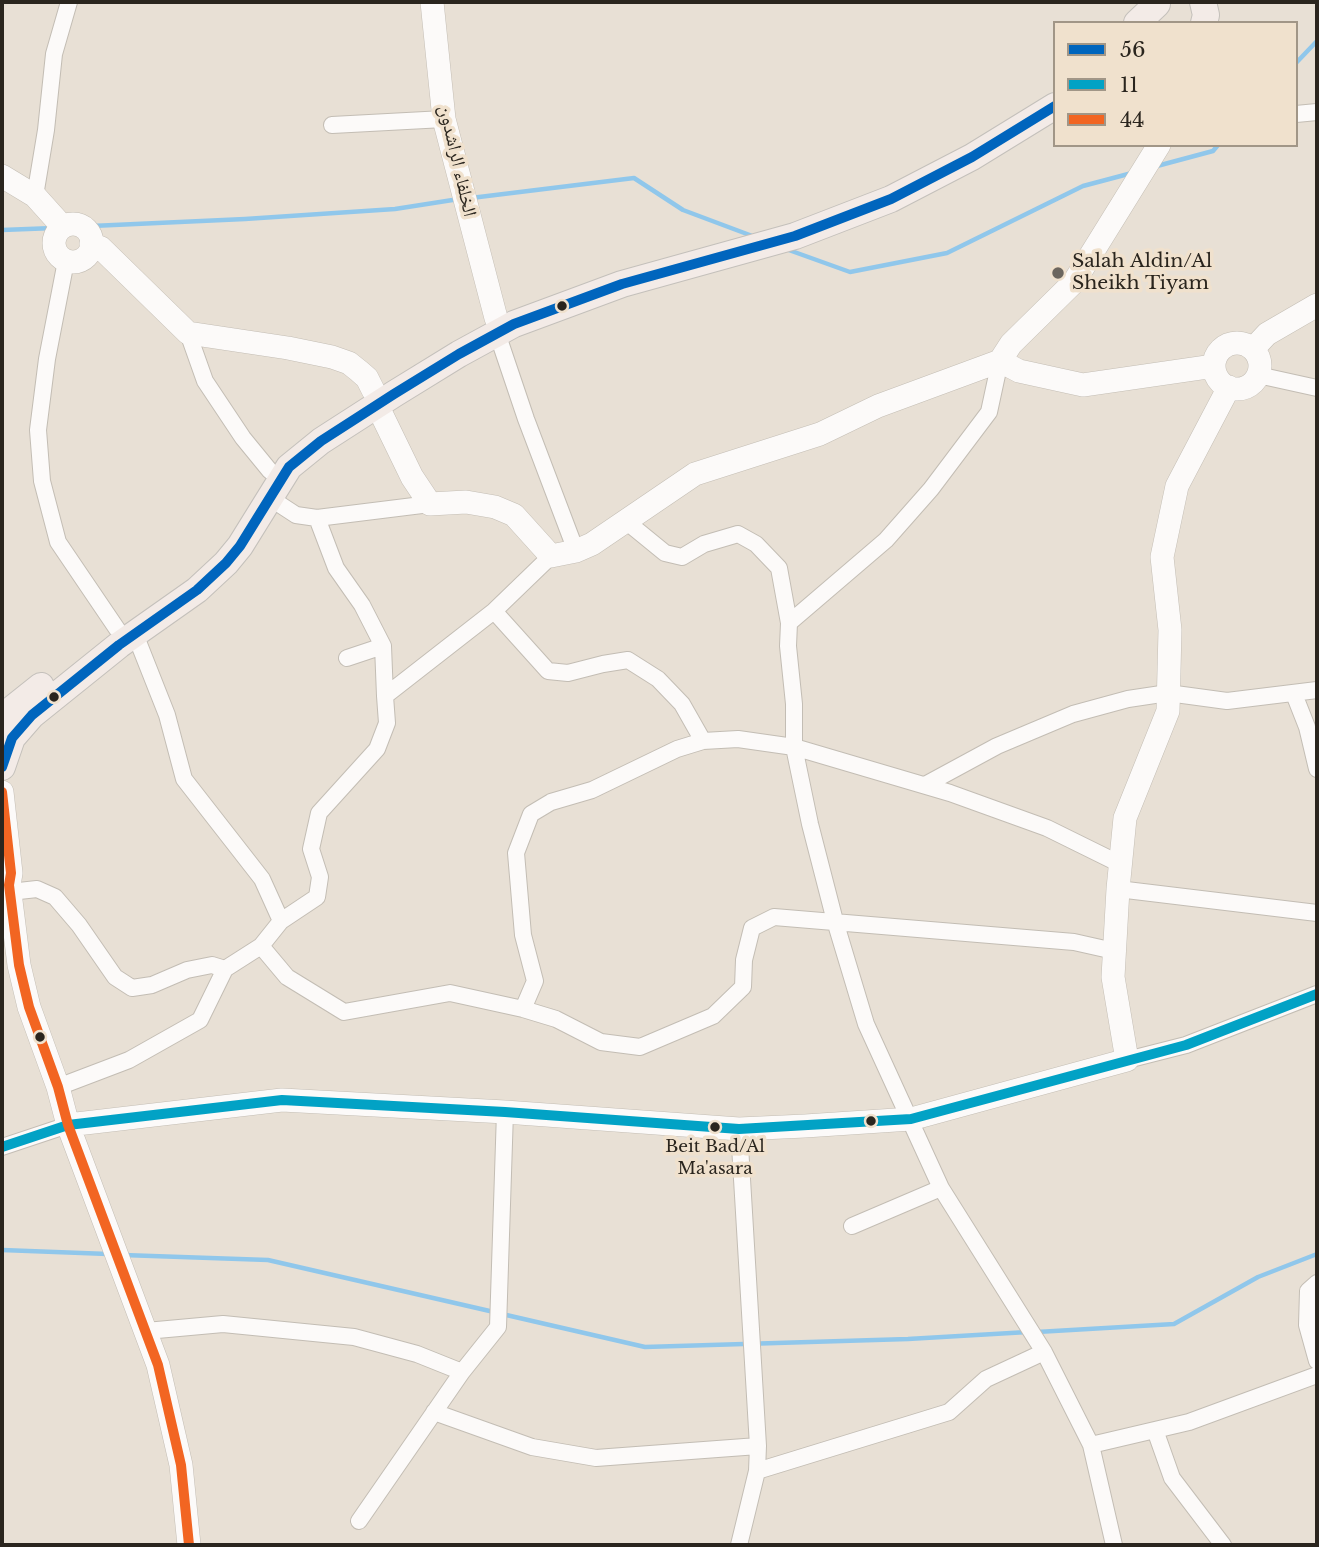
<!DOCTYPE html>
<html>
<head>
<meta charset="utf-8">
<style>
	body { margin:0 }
	#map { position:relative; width:1319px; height:1547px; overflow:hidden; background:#e8e0d5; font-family:"Libre Baskerville",serif }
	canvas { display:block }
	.frame { position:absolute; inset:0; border:4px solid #2a251e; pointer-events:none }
	.legend { position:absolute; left:1053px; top:21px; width:245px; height:126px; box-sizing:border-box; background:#f0e1cd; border:2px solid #a19687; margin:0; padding:9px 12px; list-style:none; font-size:21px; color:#2a251e }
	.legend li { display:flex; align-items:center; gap:14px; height:35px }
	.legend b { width:35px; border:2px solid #a19687 }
</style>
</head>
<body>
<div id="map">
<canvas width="1319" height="1547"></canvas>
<div class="frame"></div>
<ul class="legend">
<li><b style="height:9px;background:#0065bd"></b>56</li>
<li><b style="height:9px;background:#02a2c5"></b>11</li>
<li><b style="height:9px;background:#f26522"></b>44</li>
</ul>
</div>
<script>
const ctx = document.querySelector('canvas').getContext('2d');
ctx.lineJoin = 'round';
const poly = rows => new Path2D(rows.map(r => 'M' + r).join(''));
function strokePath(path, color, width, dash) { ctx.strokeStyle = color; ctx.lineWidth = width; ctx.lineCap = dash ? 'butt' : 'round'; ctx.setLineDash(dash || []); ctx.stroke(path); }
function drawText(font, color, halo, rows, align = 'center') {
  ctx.font = font + ' "Libre Baskerville","Noto Naskh Arabic",serif'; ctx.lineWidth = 7; ctx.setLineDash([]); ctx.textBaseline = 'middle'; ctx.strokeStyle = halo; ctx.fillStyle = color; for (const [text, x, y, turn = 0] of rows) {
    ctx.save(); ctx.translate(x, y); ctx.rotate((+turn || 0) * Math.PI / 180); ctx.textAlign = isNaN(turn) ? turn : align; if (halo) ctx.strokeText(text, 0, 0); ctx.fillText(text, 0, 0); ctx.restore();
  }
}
strokePath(poly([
	[1296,63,1317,41],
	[1157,166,1213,151,1218,145],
	[471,198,634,178,683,210,755,237],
	[70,227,245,219,395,209,459,199],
	[2,230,54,228],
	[786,249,850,272,947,253,1083,186,1132,173],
	[2,1250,108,1254],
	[123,1255,268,1260,494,1312],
	[502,1314,645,1347,908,1339,1028,1332],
	[1037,1332,1174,1324,1258,1277,1317,1254]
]), '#90c7eb', 4.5);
const street = poly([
	[1296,114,1317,112],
	[332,125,444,119],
	[35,196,46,130,54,54,69,2],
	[66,261,47,359,38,430,42,481,58,542,117,629],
	[188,333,205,381,243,438,270,471],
	[497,333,526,419,576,551],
	[1000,361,989,412,931,489,886,540,789,623,788,646,794,704,794,747,810,824,835,921,866,1024,941,1188,1044,1352,1091,1445,1114,1545],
	[1258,375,1317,388],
	[270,498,296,515,317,518,430,504],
	[317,518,336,568,362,605,383,646],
	[627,522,665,553,682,557,704,544,738,534,756,544,779,568,789,623],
	[494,611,548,671,568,673,603,664,628,660,658,679,682,704,703,741],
	[135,634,167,715,184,779,262,879,281,921],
	[347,658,383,646,385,696],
	[1294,694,1307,727,1317,769],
	[925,785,997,746,1073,714,1128,699,1168,693,1227,701,1317,690],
	[1118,889,1317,913],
	[10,892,37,889,55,897,79,925,115,977,132,988,152,985,187,970,212,965,225,969],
	[261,946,287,977,344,1012,450,993,523,1009,556,1019,601,1042,640,1047,713,1016,743,987,744,960,752,928,774,917,1074,942,1114,951],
	[523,1009,535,981,523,935,516,853,531,814,551,802,592,790,677,749,703,741,738,739,794,747,950,793,1047,828,1120,864],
	[1127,1060,1186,1045,1317,994],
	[58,1087,129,1060,200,1020,225,969,261,946,281,921,317,897,320,877,311,849,319,813,377,749,387,723,385,696,494,611,551,556],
	[739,1129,758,1446,757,1471,739,1545],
	[2,1147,68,1125],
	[852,1226,941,1188],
	[1317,1283,1308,1291,1307,1325,1317,1361],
	[146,1331,223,1324,354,1337,417,1354,462,1372],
	[434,1412,532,1447,596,1458,758,1446],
	[1155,1430,1172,1478,1223,1545],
	[1091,1445,1189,1422,1317,1375],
	[757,1471,949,1412,986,1379,1044,1352],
	[359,1521,462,1372,498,1327,505,1112]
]);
const secondary = poly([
	[432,2,444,119,496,318],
	[2,176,35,196,62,226],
	'54 243a19 19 0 1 1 38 0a19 19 0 1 1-38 0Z',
	[91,244,101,248,188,333,288,348,332,357,349,363,359,371,367,378,373,390],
	'1214 366a23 23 0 1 1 46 0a23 23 0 1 1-46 0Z',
	[1253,349,1267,334,1317,305],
	[1000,361,1019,371,1083,385,1214,366],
	[377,405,412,477,430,504,466,502,495,507,514,515,551,556,576,551,592,544,695,474,820,434,878,406,1000,361,1011,344,1074,282,1159,145],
	[2,792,11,873,9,885,19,965,29,1007,58,1087,68,1125,158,1365,181,1465,189,1545],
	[68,1125,282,1100,505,1112,739,1129,805,1126,911,1119,1127,1060,1113,977,1118,889,1125,818,1168,711,1170,630,1162,557,1177,486,1229,387]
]);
const primary = poly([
	[1203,2,1206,15,1204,23],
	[1137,23,1157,4],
	[2,717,41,686],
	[2,767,12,738,32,715,119,645,197,590,226,563,240,546,289,467,321,441,394,394,459,354,514,324,622,284,795,236,891,199,972,157,1055,106]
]);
strokePath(street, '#c3bdb4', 18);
strokePath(secondary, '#c3bdb4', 24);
strokePath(primary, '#c4c0bb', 28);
strokePath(street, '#fcfaf9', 16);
strokePath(secondary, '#fcfaf9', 23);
strokePath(primary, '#f3ebe7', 26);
strokePath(poly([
	[2,767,12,738,32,715,119,645,197,590,226,563,240,546,289,467,321,441,394,394,459,354,514,324,622,284,795,236,891,199,972,157,1055,106]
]), '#0065bd', 10);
strokePath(poly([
	[2,1147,68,1125,282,1100,505,1112,739,1129,911,1119,1186,1045,1317,994]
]), '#02a2c5', 10);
strokePath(poly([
	[2,792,11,873,9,885,19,965,29,1007,58,1087,68,1125,158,1365,181,1465,189,1545]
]), '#f26522', 10);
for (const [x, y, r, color] of [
	[1058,273,7,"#6c665e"],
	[562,306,6,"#2a251e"],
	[54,697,6,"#2a251e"],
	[40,1037,6,"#2a251e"],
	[871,1121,6,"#2a251e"],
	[715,1127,6,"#2a251e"]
]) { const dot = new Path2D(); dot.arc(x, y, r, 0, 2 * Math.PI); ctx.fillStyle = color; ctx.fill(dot); strokePath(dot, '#f0e1cd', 2.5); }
drawText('17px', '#2a251e', '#f0e1cd', [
	["Beit Bad/Al",715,1147],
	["Ma'asara",715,1169]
]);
drawText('19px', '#2a251e', '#f0e1cd', [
	["الخلفاء الراشدون",457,161,77]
]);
drawText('19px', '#2a251e', '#f0e1cd', [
	["Salah Aldin/Al",1072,262],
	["Sheikh Tiyam",1072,284]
], 'left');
</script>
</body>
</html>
